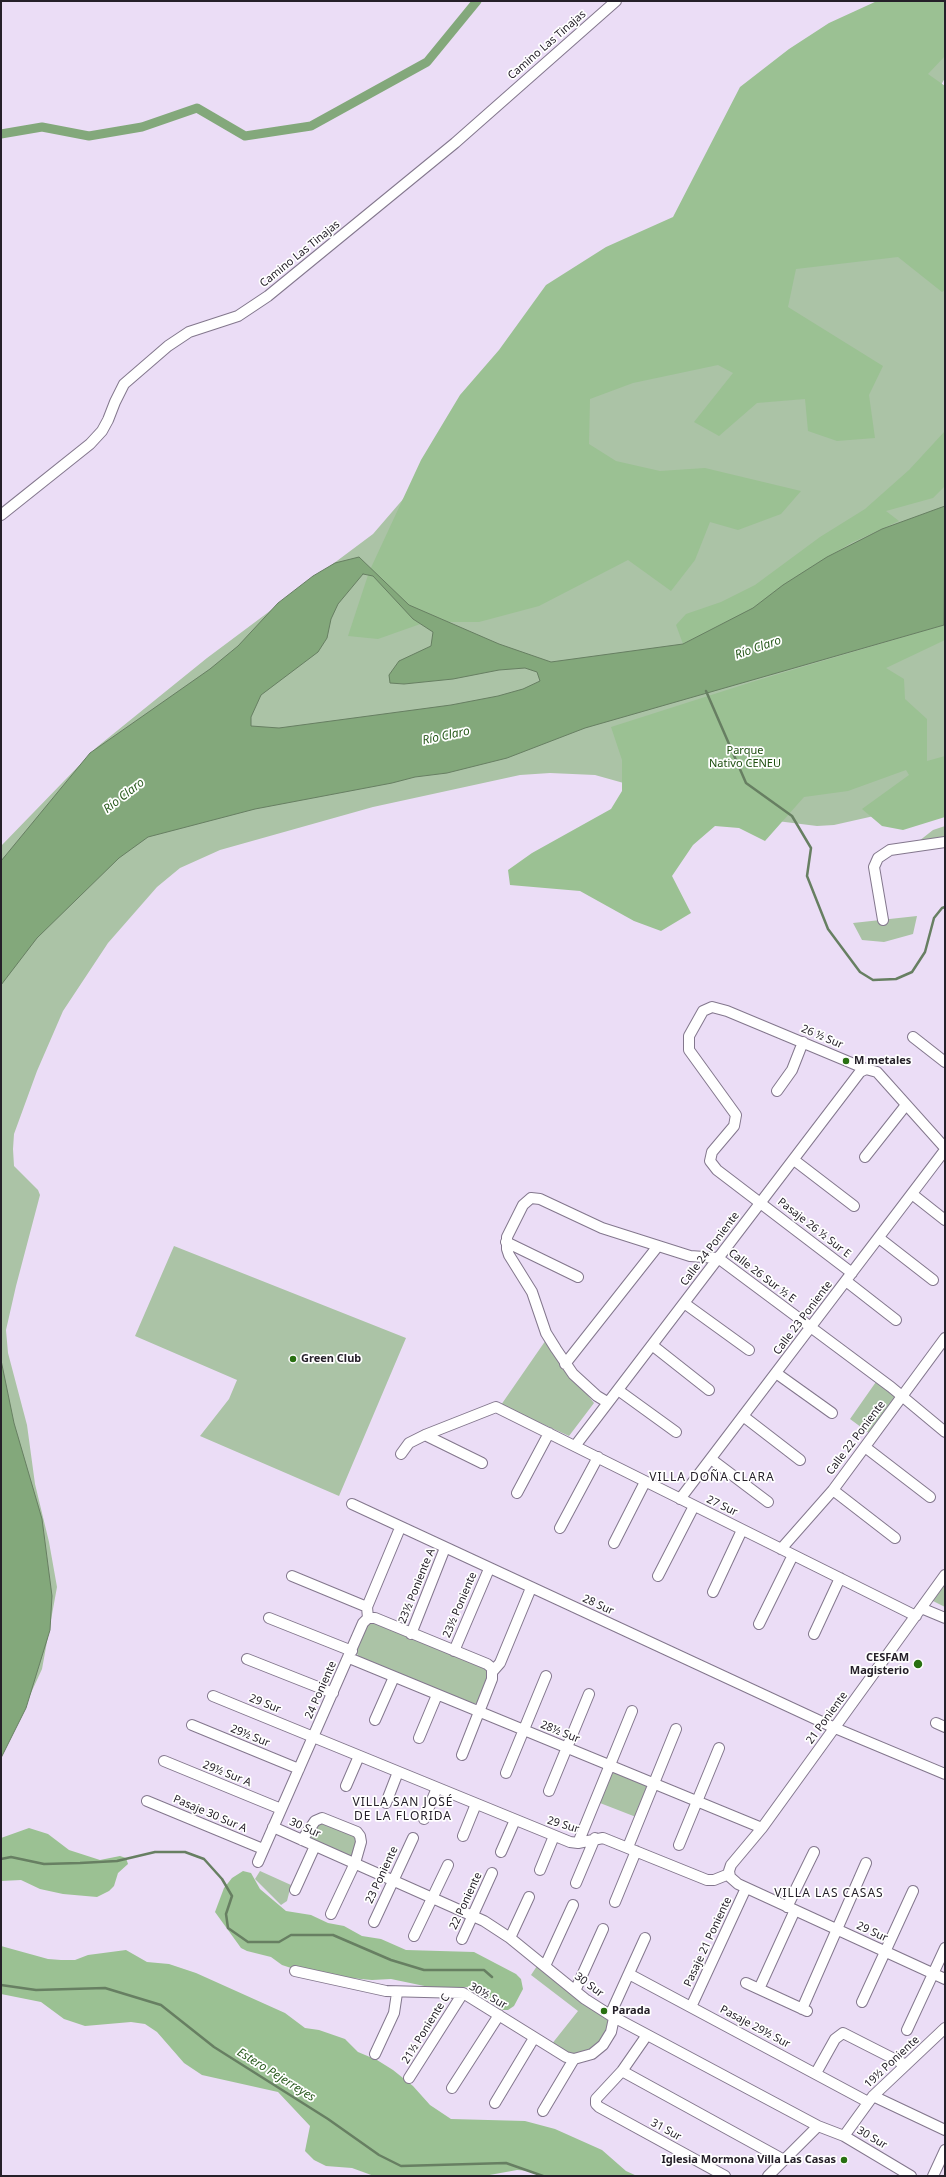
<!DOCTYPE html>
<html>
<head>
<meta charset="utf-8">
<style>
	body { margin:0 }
	#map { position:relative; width:946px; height:2177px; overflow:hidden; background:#ebddf6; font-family:"Noto Sans",sans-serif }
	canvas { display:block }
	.frame { position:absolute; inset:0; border:2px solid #252029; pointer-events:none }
</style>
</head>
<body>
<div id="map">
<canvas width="946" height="2177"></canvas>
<div class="frame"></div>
</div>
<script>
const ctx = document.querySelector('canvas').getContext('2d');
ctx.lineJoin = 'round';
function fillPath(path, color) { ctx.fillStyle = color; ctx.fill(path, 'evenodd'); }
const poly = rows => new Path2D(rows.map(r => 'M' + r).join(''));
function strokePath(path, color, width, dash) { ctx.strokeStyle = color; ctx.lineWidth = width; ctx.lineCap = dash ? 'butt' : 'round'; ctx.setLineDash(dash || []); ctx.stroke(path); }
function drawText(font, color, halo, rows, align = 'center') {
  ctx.font = font + ' "Noto Sans",sans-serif'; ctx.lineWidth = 3.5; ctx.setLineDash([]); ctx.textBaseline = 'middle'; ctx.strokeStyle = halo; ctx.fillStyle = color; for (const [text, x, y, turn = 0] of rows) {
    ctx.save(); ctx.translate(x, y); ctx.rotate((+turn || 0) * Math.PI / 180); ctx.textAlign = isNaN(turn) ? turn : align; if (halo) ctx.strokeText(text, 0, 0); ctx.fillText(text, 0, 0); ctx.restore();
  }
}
fillPath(poly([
	[945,1,945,78,934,98,945,163,945,800,834,825,817,826,745,817,595,775,550,773,520,775,373,807,220,850,180,868,157,887,108,943,63,1011,37,1071,14,1134,13,1149,14,1166,38,1190,40,1195,16,1286,6,1330,8,1353,27,1425,35,1484,49,1542,57,1587,42,1669,1,1758,1,846,97,747,207,658,373,534,423,476],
	[945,826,945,838,919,841,933,830],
	[917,916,913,934,884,942,862,940,853,923],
	[174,1246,406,1338,339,1496,200,1436,229,1399,237,1380,135,1336],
	[548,1337,568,1370,594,1403,569,1436,501,1405],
	[878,1379,901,1395,873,1436,850,1419],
	[945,1582,945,1607,931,1600],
	[375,1622,486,1667,490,1676,481,1701,475,1704,359,1658,356,1651,367,1625],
	[613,1772,648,1786,636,1817,600,1803],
	[318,1821,355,1834,358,1842,353,1860,308,1840],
	[260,1871,291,1885,287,1901,281,1905,255,1879],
	[537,1966,611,2019,600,2043,590,2051,568,2056,551,2045,578,2011,531,1975]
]), '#abc3a6');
fillPath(poly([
	[877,1,945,1,945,56,928,74,945,86,945,290,942,292,898,257,796,269,788,307,883,366,869,395,875,438,837,441,808,431,805,399,757,403,719,436,694,422,733,373,718,365,633,383,590,399,589,444,616,461,660,471,705,468,801,491,781,514,738,530,710,522,695,560,671,591,628,560,539,606,479,622,426,622,378,639,348,636,369,572,421,460,460,395,499,350,546,285,606,247,673,217,740,87,789,49,829,23],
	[945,431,945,486,933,498,886,511,899,521,851,543,792,579,744,615,683,644,676,625,686,614,721,602,755,585,820,537,865,509,909,470],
	[944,625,945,640,886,668,904,679,905,699,927,719,927,761,945,756,945,817,903,830,882,826,862,809,909,775,906,770,848,791,804,797,765,841,739,828,715,826,693,845,672,876,691,913,661,931,634,921,580,891,510,885,508,870,532,853,611,809,622,791,622,760,611,727,755,681],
	[29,1828,48,1834,69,1850,100,1860,120,1856,126,1858,128,1864,118,1873,114,1886,109,1891,97,1897,63,1894,40,1889,21,1880,1,1881,1,1838],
	[243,1871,251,1873,260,1889,286,1911,311,1915,328,1923,344,1926,362,1936,381,1939,406,1950,474,1952,516,1974,521,1979,523,1989,514,2006,508,2010,502,2010,472,1987,434,1988,391,1979,372,1980,340,1977,294,1969,282,1965,271,1957,247,1951,241,1948,215,1912,224,1888,232,1878],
	[1,1946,48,1959,61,1960,75,1960,88,1955,126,1950,147,1962,169,1964,196,1973,285,2013,305,2028,319,2030,345,2039,358,2052,377,2060,393,2070,413,2086,430,2105,451,2119,525,2121,555,2129,602,2150,626,2171,637,2176,539,2176,531,2171,517,2170,484,2176,374,2176,352,2168,326,2166,314,2160,305,2151,310,2126,278,2092,202,2075,184,2063,157,2032,145,2024,131,2022,85,2026,64,2019,41,2002,1,1994]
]), '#9bc193');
const water = poly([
	[945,506,944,625,585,728,507,758,447,773,415,777,392,783,255,809,148,837,119,858,37,938,1,985,1,861,90,753,210,669,238,646,278,603,313,576,335,563,359,557,409,605,499,644,551,662,683,644,753,608,783,585,827,557,882,529,945,506],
	[363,574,373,576,413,619,433,632,431,646,399,661,389,675,390,683,404,684,453,679,499,670,525,668,537,672,540,681,523,689,498,696,451,705,279,728,251,726,251,717,261,695,318,652,327,638,331,619,338,604,363,574],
	[1,1360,14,1423,42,1519,52,1596,50,1630,26,1708,1,1758,1,1360]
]);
fillPath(water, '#83a87b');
strokePath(water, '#677f62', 1);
strokePath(poly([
	[706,691,746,783,792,816,811,848,807,876,828,929,860,972,873,980,896,979,912,972,925,952,934,918,942,908,945,907],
	[1,1859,11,1857,44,1864,80,1863,117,1861,155,1852,185,1852,204,1859,222,1879,232,1896,226,1914,228,1928,248,1942,279,1942,291,1935,333,1935,391,1960,424,1970,484,1970,492,1977],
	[1,1985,36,1990,105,1988,161,2005,214,2047,328,2119,379,2155,401,2166,506,2163,543,2176]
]), '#677f62', 2.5);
strokePath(poly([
	[1,134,42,127,89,136,142,127,197,108,245,136,311,126,427,62,477,1]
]), '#83a87b', 9);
const minor = poly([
	[1,515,90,444,102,431,108,420,115,402,124,384,168,346,189,332,238,316,268,296,455,143,616,1],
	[883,920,874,867,878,858,890,850,945,842],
	[913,1037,945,1062],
	[777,1091,792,1070,803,1042],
	[865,1157,906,1105],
	[794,1160,854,1206],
	[912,1194,945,1220],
	[879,1238,933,1280],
	[506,1242,578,1277],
	[852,1273,717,1170,710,1161,712,1152,734,1126,736,1115,689,1050,689,1036,703,1011,712,1007,727,1011,866,1069,877,1072,945,1148],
	[846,1281,896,1320],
	[684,1303,749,1350],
	[652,1345,709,1390],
	[565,1364,658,1246],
	[776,1373,832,1413],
	[618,1390,676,1432],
	[607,1402,597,1396,573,1374,556,1349,546,1333,532,1292,509,1255,507,1249,507,1237,523,1205,531,1198,540,1199,602,1228,690,1256,718,1258,891,1387,945,1432],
	[743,1416,800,1460],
	[425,1435,482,1463],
	[575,1446,860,1072,866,1069],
	[865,1447,930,1497],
	[401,1454,409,1443,425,1435,496,1407,916,1616],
	[711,1459,768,1502],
	[833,1490,895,1538],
	[517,1493,549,1433],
	[680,1499,945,1150],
	[352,1504,835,1728,945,1774],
	[560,1528,598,1457],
	[614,1543,645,1482],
	[781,1549,833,1490,945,1338],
	[945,1575,762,1828,731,1865,729,1871,730,1877,738,1884,945,1979],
	[292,1576,367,1607],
	[658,1576,694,1506],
	[713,1592,742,1530],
	[921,1608,945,1618],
	[269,1618,352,1651],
	[368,1618,375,1618,487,1664,492,1668,492,1679,462,1755],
	[368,1618,367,1607,400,1528],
	[759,1624,793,1555],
	[411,1634,445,1548],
	[814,1634,840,1578],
	[454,1651,489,1569],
	[349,1658,762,1828],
	[247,1659,333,1693],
	[493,1671,500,1663,531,1588],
	[213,1696,570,1842,578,1843,603,1838,707,1880,714,1880,729,1874],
	[375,1720,394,1677],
	[936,1723,945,1727],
	[192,1725,299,1769],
	[419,1738,437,1695],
	[164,1761,281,1809],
	[506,1773,546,1676],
	[346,1786,359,1756],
	[549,1791,589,1694],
	[147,1801,263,1849],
	[386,1803,398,1772],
	[424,1819,437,1788],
	[273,1827,484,1921,510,1938,585,1999,610,2015,818,2126,844,2136,911,2176],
	[463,1836,476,1804],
	[302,1840,315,1821,322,1818,357,1832,360,1836,361,1842,355,1863,331,1914],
	[578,1843,632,1711],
	[679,1845,719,1748],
	[628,1847,676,1729],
	[501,1852,515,1820],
	[258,1862,363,1623,368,1618],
	[540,1870,554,1836],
	[576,1883,595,1838],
	[295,1890,315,1846],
	[615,1902,636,1851],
	[787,1907,814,1852],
	[374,1922,413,1838],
	[414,1936,448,1865],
	[510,1938,529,1897],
	[462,1939,492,1873],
	[545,1966,573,1905],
	[295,1971,386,1991,463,1993,566,2057,574,2059,592,2054,603,2045,611,2032,614,2018],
	[629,1974,868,2102],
	[746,1983,807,2011],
	[759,1989,795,1910],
	[575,1991,603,1929],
	[862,2002,913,1891],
	[691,2007,746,1888],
	[802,2009,866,1863],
	[610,2015,645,1938],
	[907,2030,945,1948],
	[647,2035,622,2071,596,2099,596,2104,599,2107,725,2176],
	[375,2054,394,2013,397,1993],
	[622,2071,784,2160],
	[816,2073,835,2039,843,2033,906,2065],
	[409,2078,463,1993],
	[452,2088,499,2015],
	[873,2096,945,2130],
	[495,2103,534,2038],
	[543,2111,574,2059],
	[844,2136,873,2096,945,2028],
	[768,2176,818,2126],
	[933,2176,945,2150]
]);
strokePath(minor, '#83778d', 12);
strokePath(minor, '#fff', 10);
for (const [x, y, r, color] of [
	[846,1061,4,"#287011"],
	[293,1359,4,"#287011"],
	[918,1664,5,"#287011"],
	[604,2011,4,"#287011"],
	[844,2160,4,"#287011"]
]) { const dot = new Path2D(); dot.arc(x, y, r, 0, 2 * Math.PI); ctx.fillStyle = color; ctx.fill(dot); strokePath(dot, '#fff', 1.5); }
drawText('11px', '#252029', '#fff', [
	["Camino Las Tinajas",547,45,-41],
	["Camino Las Tinajas",300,254,-39],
	["26 ½ Sur",822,1037,23],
	["Pasaje 26 ½ Sur E",814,1228,38],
	["Calle 24 Poniente",710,1249,-53],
	["Calle 26 Sur ½ E",762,1276,37],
	["Calle 23 Poniente",803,1318,-53],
	["Calle 22 Poniente",856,1438,-53],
	["27 Sur",722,1506,26],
	["23½ Poniente A",417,1586,-68],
	["23½ Poniente",460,1605,-67],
	["28 Sur",598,1605,25],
	["24 Poniente",321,1690,-66],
	["29 Sur",265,1704,22],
	["21 Poniente",827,1718,-54],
	["28½ Sur",560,1732,22],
	["29½ Sur",250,1736,22],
	["29½ Sur A",227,1774,22],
	["Pasaje 30 Sur A",210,1814,23],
	["29 Sur",563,1825,17],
	["30 Sur",305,1828,24],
	["23 Poniente",382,1875,-65],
	["22 Poniente",466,1901,-65],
	["29 Sur",872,1932,25],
	["Pasaje 21 Poniente",708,1942,-65],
	["30 Sur",589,1985,37],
	["30½ Sur",488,1996,30],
	["Pasaje 29½ Sur",755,2027,28],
	["21½ Poniente C",426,2029,-58],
	["19½ Poniente",892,2062,-43],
	["31 Sur",666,2130,29],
	["30 Sur",872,2138,31]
]);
drawText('11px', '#1d4e0f', '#fff', [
	["Parque",745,751],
	["Nativo CENEU",745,764]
]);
drawText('bold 11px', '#252029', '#fff', [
	["M metales",854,1061],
	["Green Club",301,1359],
	["CESFAM",909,1658,"right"],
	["Magisterio",909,1671,"right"],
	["Parada",612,2011],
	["Iglesia Mormona Villa Las Casas",836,2160,"right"]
], 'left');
drawText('italic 12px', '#2a5b1e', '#fff', [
	["Río Claro",758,648,-19],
	["Río Claro",446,736,-12],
	["Río Claro",124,796,-38],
	["Estero Pejerreyes",276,2075,32]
]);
ctx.letterSpacing = '1px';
drawText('12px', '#252029', '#fff', [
	["VILLA DOÑA CLARA",712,1478],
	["VILLA SAN JOSÉ",403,1803],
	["DE LA FLORIDA",403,1817],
	["VILLA LAS CASAS",829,1894]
]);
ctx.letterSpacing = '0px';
</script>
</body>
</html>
